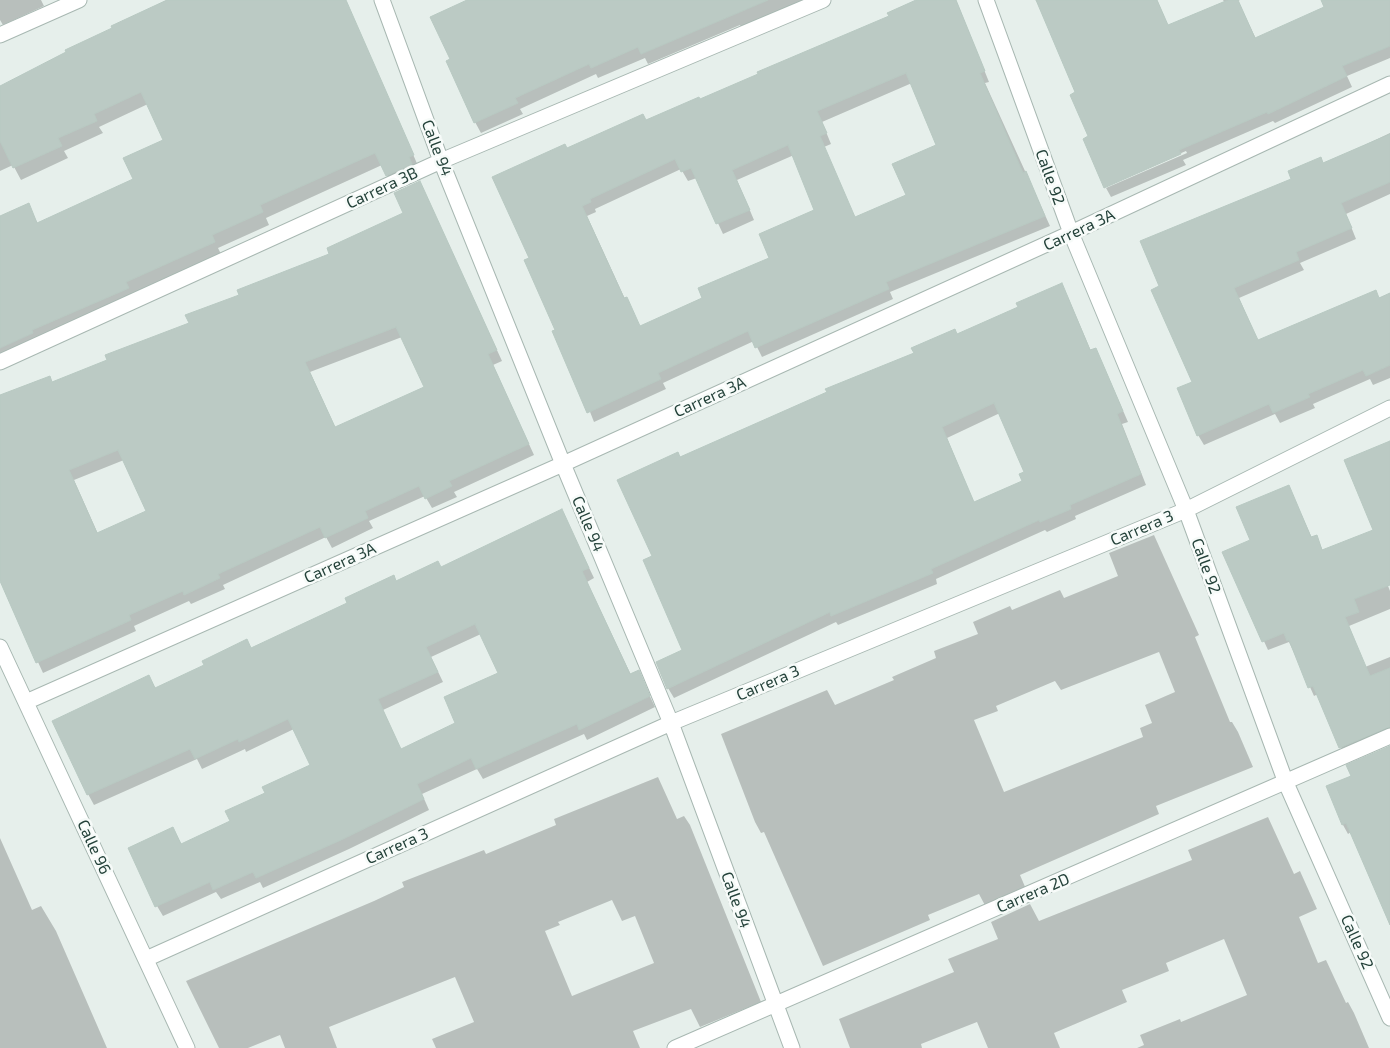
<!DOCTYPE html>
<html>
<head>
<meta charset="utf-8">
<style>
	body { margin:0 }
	canvas { display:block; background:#e6efeb }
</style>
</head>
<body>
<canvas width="1390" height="1048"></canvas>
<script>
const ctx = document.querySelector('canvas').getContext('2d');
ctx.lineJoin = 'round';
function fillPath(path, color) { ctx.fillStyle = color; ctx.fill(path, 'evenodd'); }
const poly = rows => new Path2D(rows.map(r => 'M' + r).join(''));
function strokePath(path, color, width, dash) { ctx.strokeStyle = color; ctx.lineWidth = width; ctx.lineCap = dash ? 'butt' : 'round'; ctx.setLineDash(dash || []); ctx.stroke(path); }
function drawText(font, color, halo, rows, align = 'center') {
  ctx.font = font + ' "Exo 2",sans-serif'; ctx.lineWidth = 5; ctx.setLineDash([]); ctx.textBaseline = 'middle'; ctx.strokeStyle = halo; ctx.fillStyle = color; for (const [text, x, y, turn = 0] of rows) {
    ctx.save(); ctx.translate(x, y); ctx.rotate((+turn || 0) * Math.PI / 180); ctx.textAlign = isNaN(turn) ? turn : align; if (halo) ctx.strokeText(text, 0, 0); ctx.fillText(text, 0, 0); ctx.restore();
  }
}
fillPath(poly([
	[0,0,41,0,44,6,3,25,0,20],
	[167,0,345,0,419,168,394,187,382,165,266,218,269,225,218,248,221,254,0,363,0,218,28,205,38,224,135,180,165,141,148,104,99,127,103,133,64,151,68,158,21,180,13,165,0,171,0,87],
	[504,0,818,0,742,30,740,25,648,64,645,58,598,78,596,74,520,109,523,114,481,133,475,122,452,60],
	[920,0,956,0,989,82,985,83,1050,226,890,292,893,299,762,357,754,341,663,383,666,389,594,422,530,259,566,149,700,101,890,17],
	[912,83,938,146,907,196,855,218,824,147,831,144,822,122],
	[794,155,816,211,771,258,703,298,640,327,625,299,587,216,596,212,595,209,681,169,688,181,697,178,723,234,754,220,737,180],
	[1038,0,1157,0,1168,26,1225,3,1223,0,1240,0,1238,1,1256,39,1326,8,1322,0,1390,0,1390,58,1347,76,1352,87,1275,123,1273,121,1183,160,1186,165,1111,197,1106,188,1187,153,1186,151,1105,186,1077,93],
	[1390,133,1390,194,1346,214,1356,239,1300,263,1304,270,1239,298,1258,341,1390,294,1390,378,1373,385,1370,379,1313,404,1315,408,1280,423,1275,414,1204,445,1198,435,1194,383,1161,287,1293,179],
	[420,182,502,361,493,365,534,455,454,492,457,497,432,508,425,496,369,521,373,528,332,548,326,537,223,585,225,589,191,604,189,601,134,626,136,631,43,673,0,579,0,397,52,383,108,361,190,324,240,296,331,255,404,213],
	[402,337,426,388,336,429,310,372],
	[124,460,148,511,98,534,74,480],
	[1067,295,1091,351,1096,350,1101,360,1128,422,1122,424,1146,485,1075,516,1076,519,1047,532,1045,530,936,579,937,584,838,625,836,622,674,698,668,688,684,651,653,557,680,459,957,335],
	[1000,413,1025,473,1024,482,974,503,947,438],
	[1289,487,1312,538,1316,536,1323,551,1371,542,1390,591,1390,609,1349,626,1365,667,1390,657,1390,737,1345,756,1318,694,1314,696,1310,687,1289,642,1268,650,1223,552,1252,541],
	[562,511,594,578,587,582,631,675,638,671,655,707,587,740,584,734,483,779,477,769,422,794,429,810,349,849,263,888,260,882,221,899,216,892,163,916,157,906,173,829,182,845,232,822,311,766,294,729,246,752,245,749,202,769,197,759,94,805,88,794,149,677,156,689,251,649,396,582,441,568],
	[481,634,499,674,457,724,401,750,383,710,443,682,431,657],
	[1154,535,1199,635,1195,637,1230,722,1232,722,1238,732,1253,767,1156,806,1159,814,1020,875,1029,896,989,913,979,894,928,915,930,920,823,966,764,832,761,833,755,822,721,734,827,690,835,705,894,680,892,677,936,658,934,651,978,634,973,622,1010,606,1012,610,1060,590,1064,598,1118,576,1109,553],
	[1159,652,1175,692,1145,705,1152,723,1140,728,1143,737,1004,792,974,720,998,711,996,706,1055,681,1061,690],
	[1390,747,1390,923,1351,832,1348,834,1343,825,1327,786,1352,776],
	[658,777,677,819,684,816,690,825,761,1002,700,1027,691,1009,633,1031,640,1048,436,1048,432,1039,474,1022,455,977,329,1027,337,1048,285,1048,280,1035,248,1048,219,1048,186,981,374,901,404,887,402,882,484,850,486,854,556,825,554,819],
	[612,900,622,921,635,916,654,963,572,996,545,931,560,925,558,922],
	[1268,817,1294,874,1300,871,1317,909,1299,917,1318,963,1326,960,1346,1003,1348,1002,1354,1013,1369,1048,1137,1048,1144,1045,1140,1035,1180,1019,1181,1022,1247,995,1224,939,1166,963,1169,971,1122,990,1127,1002,1054,1033,1060,1048,988,1048,977,1022,921,1044,922,1048,850,1048,839,1019,954,972,948,959,998,939,991,922,1030,904,1039,921,1192,860,1188,850],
	[0,838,32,910,41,906,56,931,107,1048,0,1048]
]), '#0003');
const building = poly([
	[167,0,346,0,414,155,409,157,412,164,386,176,375,153,260,205,263,212,212,235,215,242,126,282,129,288,32,330,33,333,0,348,0,216,29,203,37,223,133,179,123,158,163,140,141,92,94,114,97,121,58,138,62,146,13,168,0,141,0,86,66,52,65,50,112,28,111,26,167,0],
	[467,0,768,0,641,54,638,47,591,68,589,64,515,98,518,103,474,123,446,61,450,59,430,17,467,0],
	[916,0,956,0,985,71,980,73,1023,173,1026,171,1045,216,886,282,889,289,755,348,748,331,658,373,661,379,587,413,552,331,555,330,524,260,529,258,492,177,565,144,567,148,643,114,646,120,699,97,700,99,758,74,757,72,889,16,887,13,916,0],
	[906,73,936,145,892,164,906,195,855,217,820,136,827,133,817,111,906,73],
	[788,145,814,210,759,234,769,258,698,288,702,298,640,326,627,297,624,298,582,206,591,202,590,199,675,159,681,172,691,168,716,224,750,210,732,170,788,145],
	[1036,0,1157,0,1168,25,1228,0,1238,0,1255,38,1324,7,1321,0,1390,0,1390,46,1342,66,1347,76,1268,114,1267,112,1179,150,1181,154,1104,188,1083,139,1088,136,1070,95,1075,92,1036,0],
	[1390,134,1390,182,1341,203,1352,228,1296,252,1299,260,1234,288,1258,340,1376,290,1379,298,1390,293,1390,365,1366,376,1363,370,1308,394,1310,397,1273,413,1269,404,1197,436,1177,388,1192,382,1151,290,1159,286,1140,241,1291,179,1288,171,1321,157,1323,163,1390,134],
	[420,181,497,350,488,354,529,444,449,481,452,486,425,499,419,486,365,511,368,518,325,538,320,527,218,574,220,578,184,595,183,591,129,615,131,620,36,663,0,581,0,395,50,376,52,382,107,360,105,355,189,323,185,315,239,295,237,290,329,254,327,248,403,213,394,193,420,181],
	[396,327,424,387,335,427,305,362,396,327],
	[118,450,146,511,97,533,69,470,118,450],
	[1062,283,1090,350,1096,348,1123,411,1117,414,1141,474,1070,505,1071,509,1040,522,1039,520,931,569,933,573,831,616,830,612,667,689,656,662,682,650,643,560,652,556,617,480,678,452,680,457,827,392,825,389,914,353,911,348,955,329,957,334,1018,307,1016,303,1062,283],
	[994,403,1024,472,1019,474,1022,481,974,502,942,427,994,403],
	[1390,441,1390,585,1354,599,1359,612,1345,617,1370,676,1390,668,1390,727,1339,748,1313,686,1308,688,1289,640,1287,641,1284,633,1262,642,1222,552,1250,540,1236,507,1289,485,1311,537,1317,535,1322,550,1373,530,1344,460,1390,441],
	[562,509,589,568,582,571,630,674,639,670,650,696,579,730,577,724,476,769,471,758,417,784,424,799,343,839,256,878,253,872,213,890,210,882,155,907,128,848,173,827,181,844,230,821,225,811,265,793,262,787,310,765,288,719,239,742,238,739,195,759,190,749,87,795,52,721,149,675,155,688,204,665,202,661,247,639,251,648,347,603,345,598,394,575,396,581,438,561,441,567,562,509],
	[475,624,498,673,444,697,455,723,401,749,378,699,438,672,426,647,475,624],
	[1390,746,1390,925,1346,823,1342,825,1326,786,1351,776,1346,765,1390,746]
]);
fillPath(building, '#bbcac4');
strokePath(building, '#b8c9c2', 1);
const street = poly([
	[382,0,441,161,563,464,671,723,792,1048],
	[986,0,1071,233,1186,510,1286,783,1390,1018],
	[0,35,79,0],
	[0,362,441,161,823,0],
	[0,647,187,1048],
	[26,702,563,464,1071,233,1390,84],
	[146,959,671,723,1186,510,1390,408],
	[675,1048,1390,736]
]);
strokePath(street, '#a8b8b2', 17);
strokePath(street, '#fff', 15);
drawText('16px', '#24423a', '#f7fbf9', [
	["Calle 94",437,148,69],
	["Calle 92",1050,177,70],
	["Carrera 3B",382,188,-25],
	["Carrera 3A",1079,230,-25],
	["Carrera 3A",710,397,-24],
	["Calle 94",588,524,67],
	["Carrera 3",1142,528,-23],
	["Carrera 3A",340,563,-24],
	["Calle 92",1206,566,70],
	["Carrera 3",768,683,-23],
	["Carrera 3",397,846,-24],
	["Calle 96",94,847,65],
	["Carrera 2D",1033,893,-23],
	["Calle 94",736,900,70],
	["Calle 92",1357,942,66]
]);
</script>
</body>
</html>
